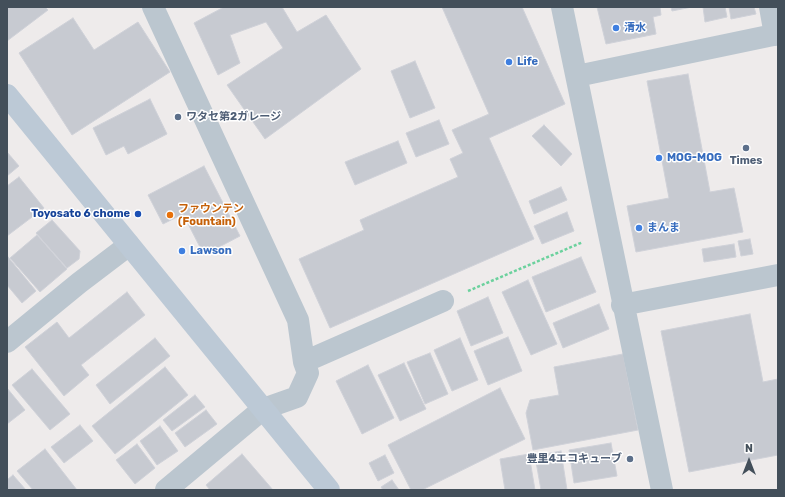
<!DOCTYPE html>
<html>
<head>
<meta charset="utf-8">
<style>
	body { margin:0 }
	#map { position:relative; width:785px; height:497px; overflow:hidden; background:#eeebeb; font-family:Rubik,sans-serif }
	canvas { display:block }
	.frame { position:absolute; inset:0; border:8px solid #434f5a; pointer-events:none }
	.north { position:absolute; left:729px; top:441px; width:40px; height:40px; -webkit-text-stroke:3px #fff; paint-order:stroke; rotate:0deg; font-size:11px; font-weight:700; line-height:16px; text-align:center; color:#434f5a }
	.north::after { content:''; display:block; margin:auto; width:14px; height:18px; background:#434f5a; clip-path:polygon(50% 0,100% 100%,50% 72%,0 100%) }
</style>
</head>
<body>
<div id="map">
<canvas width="785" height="497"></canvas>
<div class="frame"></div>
<div class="north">N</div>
</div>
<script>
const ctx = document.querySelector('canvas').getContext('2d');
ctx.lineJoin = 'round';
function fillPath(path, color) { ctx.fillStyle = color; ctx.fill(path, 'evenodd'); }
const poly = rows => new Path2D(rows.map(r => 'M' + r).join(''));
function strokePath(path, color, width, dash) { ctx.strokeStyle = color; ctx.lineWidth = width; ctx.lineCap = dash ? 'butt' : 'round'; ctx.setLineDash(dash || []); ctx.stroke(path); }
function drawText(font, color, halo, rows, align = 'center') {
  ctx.font = font + ' Rubik,"Noto Sans JP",sans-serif'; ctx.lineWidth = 3; ctx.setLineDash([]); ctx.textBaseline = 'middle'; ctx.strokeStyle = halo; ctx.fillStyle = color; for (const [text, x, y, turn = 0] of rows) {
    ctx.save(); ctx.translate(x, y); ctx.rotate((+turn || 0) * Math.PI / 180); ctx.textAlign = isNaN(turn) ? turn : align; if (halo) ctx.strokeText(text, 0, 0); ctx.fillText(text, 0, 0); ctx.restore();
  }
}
const building = poly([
	[7,7,45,7,48,10,7,41,7,7],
	[224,7,282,7,297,32,326,15,361,69,265,139,227,85,283,48,266,22,230,35,240,63,218,75,194,23,224,7],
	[442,7,522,7,565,104,489,138,534,239,330,328,299,259,364,230,360,220,458,177,450,159,463,153,452,130,489,114,442,7],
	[597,7,660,7,661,15,653,17,656,34,606,44,597,7],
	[671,7,692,7,672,11,671,7],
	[703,7,725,7,727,17,705,22,703,7],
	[729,7,754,7,756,14,731,19,729,7],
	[73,18,94,50,138,22,170,72,72,135,19,53,73,18],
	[415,61,435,108,410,118,391,71,415,61],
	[688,74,710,192,734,188,743,232,636,252,627,206,669,198,647,81,688,74],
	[150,99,167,134,128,154,124,146,106,155,93,128,150,99],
	[439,120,449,144,416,157,406,133,439,120],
	[544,125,572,154,561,166,532,136,544,125],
	[398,141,407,163,355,185,345,162,398,141],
	[7,152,19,166,7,176,7,152],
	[204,166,240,236,204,255,183,214,163,224,148,195,204,166],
	[19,177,44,208,7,236,7,186,19,177],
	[561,187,567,200,534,214,529,201,561,187],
	[567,212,574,231,542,244,534,226,567,212],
	[52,220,80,251,79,259,67,268,36,233,52,220],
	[37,235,67,269,40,292,10,258,37,235],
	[750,239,753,254,741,256,738,241,750,239],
	[734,244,736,257,704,262,702,249,734,244],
	[8,257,36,291,22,303,7,285,8,257],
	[581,257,596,292,546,312,532,277,581,257],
	[528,280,557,344,531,355,502,292,528,280],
	[127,292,145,315,81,365,89,375,64,396,25,347,57,322,69,338,127,292],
	[488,297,503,333,471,346,457,311,488,297],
	[599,304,609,329,563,348,553,323,599,304],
	[750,314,763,382,778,379,778,455,689,472,661,331,750,314],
	[508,337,522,371,488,385,474,351,508,337],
	[155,338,170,356,110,404,96,385,155,338],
	[460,338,478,380,452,391,434,350,460,338],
	[430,353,448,394,425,404,407,362,430,353],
	[623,354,638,430,533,450,526,413,530,400,559,395,554,367,623,354],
	[404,363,426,409,400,421,378,375,404,363],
	[368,365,394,418,362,434,336,381,368,365],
	[165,367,188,395,115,454,92,426,165,367],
	[32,369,70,414,50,430,12,385,32,369],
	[7,388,25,410,7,424,7,388],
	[500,388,525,439,422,490,411,490,388,445,500,388],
	[195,395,205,407,172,431,163,420,195,395],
	[206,410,217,424,185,447,175,433,206,410],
	[80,425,93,441,64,463,51,447,80,425],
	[160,426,178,451,157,465,140,441,160,426],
	[611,443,617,476,574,483,569,450,611,443],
	[137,444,155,468,135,484,116,460,137,444],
	[45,449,77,490,33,490,17,471,45,449],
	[561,451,567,490,541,490,535,456,561,451],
	[242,454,273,490,210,490,206,485,242,454],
	[529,454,535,490,505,490,500,459,529,454],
	[385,455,394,473,378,481,369,463,385,455],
	[13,475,26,490,7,490,7,480,13,475],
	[392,480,399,490,383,490,381,487,392,480]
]);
fillPath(building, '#c7cad1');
strokePath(building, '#cfd1d8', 1);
strokePath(poly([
	[468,291,583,242]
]), '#6bd19d', 2.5, [3, 2]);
strokePath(poly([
	[153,7,298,320,304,362,308,373,297,397,263,409,166,490],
	[562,7,662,490],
	[770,7,775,35],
	[577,76,778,34],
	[622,305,778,275],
	[7,342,79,283,129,245],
	[304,362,443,301]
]), '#bbc6cf', 22);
strokePath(poly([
	[7,95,329,490]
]), '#bcc9d6', 22);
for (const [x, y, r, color] of [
	[616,28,4,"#3f7fe0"],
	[509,62,4,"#3f7fe0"],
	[178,117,4,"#5c6f8a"],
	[746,148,4,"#5c6f8a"],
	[659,158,4,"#3f7fe0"],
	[138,214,4,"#1a4fb4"],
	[170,215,4,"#e8710a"],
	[639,228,4,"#3f7fe0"],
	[182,251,4,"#3f7fe0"],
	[630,459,4,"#5c6f8a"]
]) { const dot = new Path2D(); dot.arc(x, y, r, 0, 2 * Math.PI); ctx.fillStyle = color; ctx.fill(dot); strokePath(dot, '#fff', 1.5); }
drawText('bold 11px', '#366cbe', '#fff', [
	["清水",624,28],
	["Life",517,62],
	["MOG-MOG",667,158],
	["まんま",647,228],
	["Lawson",190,251]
], 'left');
drawText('bold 11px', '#4e5e75', '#fff', [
	["ワタセ第2ガレージ",186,117],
	["Times",746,161,"center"],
	["豊里4エコキューブ",622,459,"right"]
], 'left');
drawText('bold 11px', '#c56008', '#fff', [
	["ファウンテン",178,209],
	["(Fountain)",178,222]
], 'left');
drawText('bold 11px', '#164399', '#fff', [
	["Toyosato 6 chome",130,214]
], 'right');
</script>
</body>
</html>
